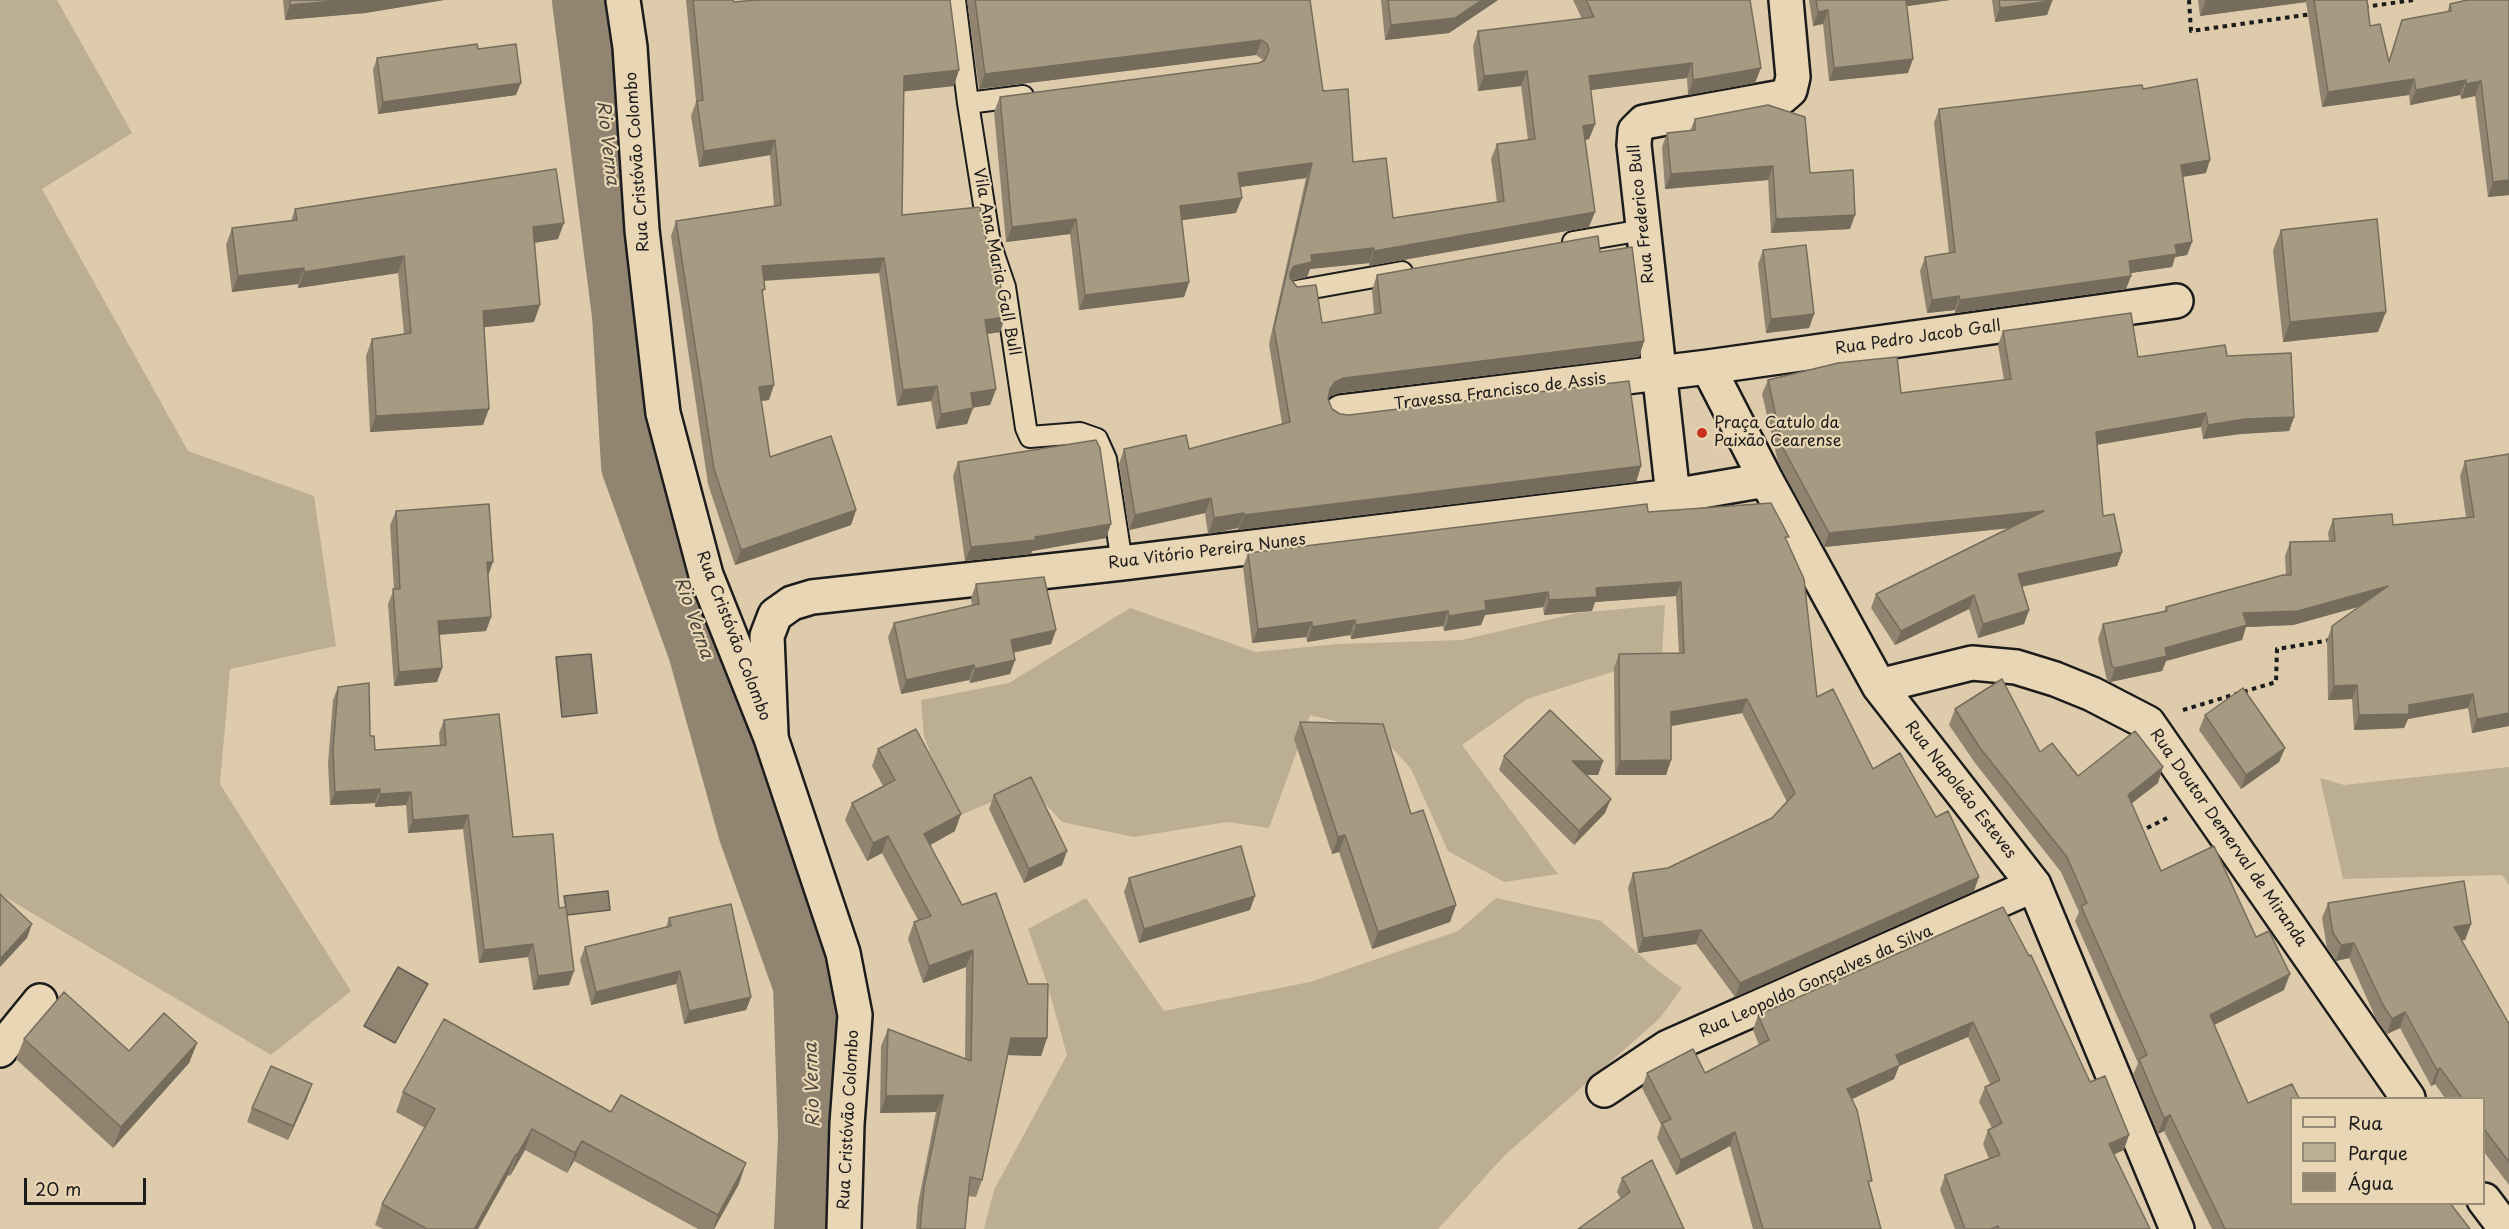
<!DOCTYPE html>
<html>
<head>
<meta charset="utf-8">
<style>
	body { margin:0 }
	#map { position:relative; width:2509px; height:1229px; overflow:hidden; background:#ddcbab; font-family:"Playpen Sans",sans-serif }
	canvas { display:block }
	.legend { position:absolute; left:2290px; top:1097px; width:195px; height:108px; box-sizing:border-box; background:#e9d6b4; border:2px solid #978c77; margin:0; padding:8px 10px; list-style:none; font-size:18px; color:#1c1c1c }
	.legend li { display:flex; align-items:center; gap:12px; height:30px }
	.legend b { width:30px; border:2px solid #978c77 }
	.scale { position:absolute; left:24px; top:1178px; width:122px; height:27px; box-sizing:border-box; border:3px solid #1c1c1c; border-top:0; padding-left:8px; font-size:18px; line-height:21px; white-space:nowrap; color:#1c1c1c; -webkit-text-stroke:4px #e9d6b4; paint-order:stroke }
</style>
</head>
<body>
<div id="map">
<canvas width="2509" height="1229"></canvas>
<ul class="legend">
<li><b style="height:8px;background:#e9d6b4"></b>Rua</li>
<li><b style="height:16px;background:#bcae93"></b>Parque</li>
<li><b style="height:16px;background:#918572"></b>Água</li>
</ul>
<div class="scale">20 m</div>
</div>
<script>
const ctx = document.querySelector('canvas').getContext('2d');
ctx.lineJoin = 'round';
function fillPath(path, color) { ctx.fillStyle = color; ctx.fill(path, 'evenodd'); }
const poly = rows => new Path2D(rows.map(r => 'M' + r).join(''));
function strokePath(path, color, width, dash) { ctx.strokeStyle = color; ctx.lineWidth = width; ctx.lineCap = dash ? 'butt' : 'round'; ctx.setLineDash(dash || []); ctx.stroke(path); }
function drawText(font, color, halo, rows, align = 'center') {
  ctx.font = font + ' "Playpen Sans",sans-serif'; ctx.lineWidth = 4.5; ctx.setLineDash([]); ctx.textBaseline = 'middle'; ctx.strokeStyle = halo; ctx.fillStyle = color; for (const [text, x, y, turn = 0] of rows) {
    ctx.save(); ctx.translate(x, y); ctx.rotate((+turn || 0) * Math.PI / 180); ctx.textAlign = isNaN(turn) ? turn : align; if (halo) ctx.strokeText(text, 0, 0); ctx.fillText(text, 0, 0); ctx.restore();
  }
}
fillPath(poly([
	[0,0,57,0,132,133,42,189,188,451,314,496,336,646,230,669,220,784,351,991,271,1055,0,894],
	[1665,605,1662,656,1527,699,1462,745,1558,874,1504,882,1448,851,1411,769,1377,731,1310,715,1269,828,1227,822,1134,837,1062,822,1029,786,956,817,924,737,921,700,1009,683,1130,608,1256,652,1338,644,1462,640,1577,613],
	[2509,767,2509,885,2502,875,2343,879,2320,778,2344,785],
	[1086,898,1164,1011,1310,982,1458,931,1496,898,1601,921,1657,970,1682,988,1660,1018,1504,1156,1438,1229,984,1229,994,1190,1067,1055,1047,983,1028,929]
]), '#bcae93');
const water = poly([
	[591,654,597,713,562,717,556,657,591,654],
	[608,891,610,910,567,915,564,896,608,891],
	[398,967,428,984,395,1043,364,1026,398,967]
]);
fillPath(water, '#918572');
strokePath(water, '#625b50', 1.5);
strokePath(poly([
	[589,0,629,315,638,465,705,650,755,830,810,984,815,1137,811,1229]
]), '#918572', 74);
const service = poly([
	[955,0,968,103,990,243,1005,287,1026,428,1030,437,1080,433,1097,439,1106,459,1122,563],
	[968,103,1023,96],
	[1573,242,1643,230],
	[1296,291,1402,272]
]);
const minor = poly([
	[1708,367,1766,480,1879,686,2034,885,2177,1229],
	[1341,412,1708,367,2176,301],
	[1673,496,1634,145,1635,131,1644,122,1782,97,1790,90,1793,77,1786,0],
	[1879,686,1972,663,2016,667,2055,679,2092,694,2148,723,2408,1098],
	[771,734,767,636,775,615,792,603,812,597,1122,563,1673,496,1766,480],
	[0,1050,40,1001],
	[1604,1090,1668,1047,2034,885],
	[2484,1200,2506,1229]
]);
const secondary = poly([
	[623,0,630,47,642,230,663,413,706,575,771,738,843,953,855,1015,847,1124,844,1229]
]);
strokePath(service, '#1c1c1c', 24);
strokePath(minor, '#1c1c1c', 38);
strokePath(secondary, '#1c1c1c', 38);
strokePath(poly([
	[2189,0,2191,31,2312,14],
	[2364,7,2414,0],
	[2183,710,2276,682,2277,649,2330,640],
	[2139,832,2167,818]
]), '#1c1c1c', 4, [4.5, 4.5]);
strokePath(service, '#e9d6b4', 20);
strokePath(minor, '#e9d6b4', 33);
strokePath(secondary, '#e9d6b4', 33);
fillPath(poly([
	[283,0,444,0,365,13,285,20],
	[686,0,733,0,734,2,954,86,904,91,902,215,984,232,1005,317,1000,332,987,334,996,389,990,405,973,407,967,424,936,429,931,401,897,406,879,273,764,281,763,296,769,400,761,401,770,457,856,510,851,525,735,565,708,484,671,236,676,221,774,206,770,155,699,167,691,116,696,102],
	[967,0,1310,0,1323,91,1353,162,1393,218,1497,202,1491,159,1497,144,1528,140,1521,86,1478,91,1473,46,1478,31,1582,19,1573,0,1750,0,1755,83,1688,95,1687,78,1590,90,1595,124,1589,139,1585,140,1589,227,1369,266,1369,263,1310,269,1307,277,1292,281,1322,323,1374,314,1372,290,1377,275,1600,252,1644,341,1639,357,1339,393,1329,397,1328,399,1332,409,1340,414,1641,466,1636,482,1238,530,1238,528,1208,534,1205,513,1129,530,1119,464,1124,449,1189,449,1282,424,1269,344,1306,178,1240,187,1236,213,1182,220,1189,282,1184,297,1079,310,1070,234,1006,242,994,112,1000,97,1259,63,1263,61,1262,59,1256,55,979,89],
	[1381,0,1498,0,1449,33,1385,40],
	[1809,0,1950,0,1907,6,1908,73,1829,81,1823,24,1813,26],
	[1992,0,2051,0,2052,1,2047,15,1995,22],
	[2198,0,2367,0,2370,26,2389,61,2402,20,2447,12,2450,4,2467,0,2509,195,2488,197,2475,96,2461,99,2460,95,2410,105,2409,95,2322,107,2306,2,2200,16],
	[478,49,516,95,378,114,373,70,377,58],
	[2143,89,2206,173,2182,177,2192,242,2187,255,2175,257,2172,267,2131,273,2131,276,2126,289,1955,313,1955,310,1927,313,1920,271,1925,257,1949,253,1934,123,1939,109],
	[1695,119,1810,173,1850,229,1771,233,1768,180,1665,189,1662,147,1667,133,1690,131],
	[295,209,558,239,534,243,534,322,484,327,483,425,370,432,366,356,372,339,404,334,398,273,298,288,298,284,232,292,226,245,232,228,291,221],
	[2281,230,2378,332,2283,342,2273,250],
	[1763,250,1814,314,1809,328,1766,333,1758,264],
	[2003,331,2138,357,2227,356,2294,417,2289,431,2240,434,2203,439,2201,427,2097,444,2103,516,2122,552,2117,566,2022,587,2029,610,2024,624,1978,638,1969,609,1895,645,1871,608,1876,594,2010,528,1824,547,1778,462,1762,394,1768,380,1901,393,2004,380,1998,345],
	[2509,454,2509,726,2472,733,2468,708,2408,719,2404,728,2354,730,2352,699,2328,700,2327,640,2332,626,2358,607,2293,625,2246,627,2242,640,2166,661,2162,671,2110,682,2107,681,2098,639,2103,624,2164,612,2166,607,2286,575,2285,556,2290,542,2329,541,2328,533,2333,519,2393,525,2466,517,2460,476,2465,461],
	[958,462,1106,538,1032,551,1031,554,965,561,953,476],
	[396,511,491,617,486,631,439,635,442,668,437,682,394,686,388,604,394,589,390,525],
	[1648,512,1787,543,1817,697,1873,769,1974,891,1735,997,1696,944,1638,953,1628,888,1633,873,1668,868,1772,818,1787,802,1742,713,1671,726,1671,760,1666,775,1615,775,1614,668,1619,654,1679,653,1676,596,1595,602,1592,611,1544,615,1543,607,1485,615,1481,625,1444,631,1443,626,1351,639,1350,635,1307,642,1306,637,1252,643,1243,567,1248,553],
	[976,584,1056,630,1051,644,1013,653,1015,660,1010,674,970,683,969,680,901,694,888,637,894,623,972,606,971,598],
	[338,687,370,736,375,750,440,746,439,733,444,720,513,837,559,908,569,985,533,990,528,957,479,963,463,829,408,833,406,805,375,807,375,803,330,805,328,763,333,700],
	[1955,709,2040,752,2078,776,2158,783,2131,803,2161,871,2256,937,2284,990,2214,1025,2292,1203,2470,1229,2212,1229,2164,1131,2158,1134,2133,1075,2138,1063,2075,921,2079,912,2061,872,1975,763,1949,725],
	[2205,715,2285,748,2279,762,2241,789,2199,730],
	[1300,722,1411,814,1456,905,1450,922,1372,949,1339,852,1332,854,1294,739],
	[878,749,955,831,930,845,962,905,1047,1038,1041,1056,1008,1055,982,1180,976,1197,968,1196,965,1229,916,1229,918,1204,936,1112,880,1113,881,1046,888,1029,965,1059,966,967,923,983,908,939,914,922,918,920,882,853,867,861,845,820,852,803,883,786,872,766],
	[1504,756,1603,761,1598,775,1587,775,1605,813,1574,845,1499,770],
	[994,795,1062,865,1024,883,989,809],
	[1129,878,1250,910,1139,943,1124,892],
	[2328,903,2471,924,2465,940,2461,940,2509,1024,2509,1185,2484,1152,2484,1098,2445,1098,2435,1084,2431,1086,2400,1028,2387,1034,2377,1021,2349,958,2336,961,2327,948,2322,918],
	[2003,907,2124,1150,2114,1154,2150,1229,1955,1229,1940,1190,1945,1175,1989,1159,1983,1144,1988,1130,1992,1128,1979,1102,1985,1087,1990,1084,1968,1037,1899,1066,1894,1079,1852,1099,1870,1187,1881,1229,1753,1229,1730,1146,1676,1175,1657,1138,1661,1125,1642,1088,1647,1073,1705,1073,1759,1045,1753,1030,1758,1015],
	[669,918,751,997,746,1010,684,1024,676,984,591,1005,580,960,585,947,666,927],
	[24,1039,129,1051,197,1043,189,1063,113,1148,16,1059],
	[403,1092,739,1184,714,1229,698,1229,574,1161,567,1173,525,1150,510,1176,508,1175,478,1229,383,1229,375,1225,382,1204,425,1128,396,1112],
	[307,1098,288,1140,247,1122,252,1108],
	[1622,1178,1684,1229,1621,1199,1617,1192]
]), '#908471');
fillPath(poly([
	[348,0,444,0,365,13,285,20,290,5],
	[1482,0,1498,0,1449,33,1385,40,1391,25],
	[1903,0,1950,0,1901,7],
	[2206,0,2307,0,2306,2,2200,16],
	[2052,1,2047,15,1995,22,2000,8],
	[1828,10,1823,24,1813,26,1818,12],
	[1262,40,1256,55,979,89,985,74],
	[1913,59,1908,73,1829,81,1834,68],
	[1692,63,1687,78,1583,91,1589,76],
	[1761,68,1755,83,1688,95,1693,80],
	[959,70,954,86,899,92,904,76],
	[1527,71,1521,86,1478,91,1484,76],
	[2414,79,2409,95,2322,107,2328,92],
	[2466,80,2460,95,2410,105,2416,90],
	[2481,81,2475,96,2461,99,2466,84],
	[521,83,516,95,378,114,383,102],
	[1595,124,1589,139,1577,141,1583,126],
	[775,140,770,155,699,167,704,151],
	[2210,160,2206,173,2176,178,2181,165],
	[1312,163,1306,178,1233,188,1238,173],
	[1773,166,1768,180,1665,189,1671,174],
	[2509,180,2509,195,2488,197,2493,182],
	[1242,198,1236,213,1175,221,1180,206],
	[1595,212,1589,227,1369,266,1374,251],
	[1855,215,1850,229,1771,233,1776,219],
	[1076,219,1070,234,1006,242,1012,227],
	[564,223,558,239,527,244,533,227],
	[2192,242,2187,255,2175,257,2172,267,2124,274,2129,261,2175,245],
	[1374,248,1369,263,1310,269,1307,277,1289,281,1290,272,1294,266,1311,255],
	[404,256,398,273,298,288,304,272],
	[884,258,879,273,756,281,762,266],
	[304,268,298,284,232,292,238,276],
	[2131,276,2126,289,1955,313,1960,300],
	[1189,282,1184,297,1079,310,1085,295],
	[1959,296,1955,310,1927,313,1932,300],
	[540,305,534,322,477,328,483,311],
	[2386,312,2378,332,2283,342,2290,322],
	[1814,314,1809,328,1766,333,1771,319],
	[1005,317,1000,332,980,335,985,320],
	[1644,341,1639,357,1339,393,1329,397,1324,404,1330,389,1335,382,1344,378],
	[774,385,769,400,753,402,759,387],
	[937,386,931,401,897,406,903,390],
	[996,389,990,405,965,409,971,393],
	[973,408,967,424,936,429,941,414],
	[489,409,483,425,370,432,376,416],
	[2206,413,2201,427,2091,446,2096,432],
	[2294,417,2289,431,2240,434,2203,439,2208,425,2245,419],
	[1641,466,1636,482,1238,530,1244,515],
	[1211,498,1205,513,1129,530,1135,515],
	[856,510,851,525,735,565,741,550],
	[2044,511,2039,525,1824,547,1829,533],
	[1244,513,1238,528,1208,534,1214,518],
	[1111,524,1106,538,1032,551,1031,554,965,561,971,547],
	[2122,552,2117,566,2013,588,2018,574],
	[487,562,493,562,488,576],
	[1681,582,1676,596,1595,602,1592,611,1544,615,1549,600,1596,588],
	[2388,586,2383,600,2293,625,2246,627,2242,640,2166,661,2162,671,2110,682,2115,668,2165,648,2243,613],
	[1548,592,1543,607,1485,615,1481,625,1444,631,1449,616,1485,601],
	[1974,595,1969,609,1895,645,1901,631],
	[2029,610,2024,624,1978,638,1983,624],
	[1448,611,1443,626,1351,639,1356,625],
	[491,617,486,631,433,635,438,621],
	[1355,620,1350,635,1307,642,1312,627],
	[1312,622,1306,637,1252,643,1258,629],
	[1056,630,1051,644,1005,654,1011,640],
	[1015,660,1010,674,970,683,975,669],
	[974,665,969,680,901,694,906,680],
	[442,668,437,682,394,686,399,672],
	[2357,685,2352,699,2328,700,2334,686],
	[2473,694,2468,708,2408,719,2404,728,2354,730,2359,715],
	[1747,699,1742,713,1666,727,1671,712],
	[2509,713,2509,726,2472,733,2477,719],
	[2285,748,2279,762,2241,789,2246,775],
	[1671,760,1666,775,1615,775,1620,761],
	[1572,761,1603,761,1598,775,1567,775],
	[2163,767,2158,783,2122,811,2128,795],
	[380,789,375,803,330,805,335,792],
	[411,792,406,805,375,807,380,794],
	[1611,799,1605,813,1574,845,1579,831],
	[961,814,955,831,918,852,924,834],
	[468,815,463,829,408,833,413,820],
	[1345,835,1339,852,1332,854,1338,837],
	[888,836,882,853,867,861,873,843],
	[1067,851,1062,865,1024,883,1029,869],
	[1979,877,1974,891,1735,997,1740,983],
	[1255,896,1250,910,1139,943,1144,929],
	[1456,905,1450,922,1372,949,1378,932],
	[32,924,27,938,0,967,0,959],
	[2471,924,2465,940,2448,942,2454,927],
	[1701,930,1696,944,1638,953,1643,938],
	[2354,943,2349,958,2336,961,2341,945],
	[533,944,528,957,479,963,484,950],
	[973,950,966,967,923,983,929,966],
	[574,971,569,985,533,990,538,976],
	[680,971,676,984,591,1005,596,992],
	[2290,974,2284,990,2204,1030,2210,1015],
	[751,997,746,1010,684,1024,689,1011],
	[2405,1012,2400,1028,2387,1034,2392,1019],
	[1973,1022,1968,1037,1899,1066,1894,1079,1842,1104,1847,1089,1896,1055],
	[1011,1038,1047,1038,1041,1056,1005,1055],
	[197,1043,189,1063,113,1148,121,1127],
	[2440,1068,2435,1084,2431,1086,2437,1070],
	[312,1084,307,1098,288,1140,293,1126],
	[943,1095,936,1112,880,1113,886,1096],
	[2170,1115,2164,1131,2158,1134,2164,1118],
	[532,1129,525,1150,510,1176,517,1155],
	[1735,1132,1730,1146,1676,1175,1681,1160],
	[2129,1135,2124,1150,2104,1159,2109,1144],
	[582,1141,574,1161,567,1173,575,1153],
	[516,1154,508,1175,478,1229,474,1229],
	[746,1163,739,1184,714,1229,713,1229,718,1215]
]), '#756c5c');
const building = poly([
	[290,0,348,0,290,5,290,0],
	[693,0,733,0,734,2,756,0,950,0,959,70,904,76,902,215,980,207,984,232,999,275,1005,317,985,320,996,389,971,393,973,408,941,414,937,386,903,390,884,258,762,266,765,289,762,290,774,385,759,387,770,457,831,436,856,510,741,550,714,469,676,221,781,205,775,140,704,151,697,101,703,100,693,0],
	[975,0,1310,0,1323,91,1348,89,1353,162,1386,158,1393,218,1504,201,1497,144,1535,139,1527,71,1484,76,1478,31,1594,17,1586,0,1750,0,1761,68,1693,80,1692,63,1589,76,1595,124,1583,126,1595,212,1374,251,1374,248,1311,255,1312,262,1294,266,1290,272,1290,278,1297,287,1316,285,1322,323,1381,313,1377,275,1598,236,1600,252,1632,247,1644,341,1344,378,1335,382,1330,389,1328,399,1332,409,1340,414,1349,415,1629,381,1641,466,1244,515,1244,513,1214,518,1211,498,1135,515,1124,449,1186,435,1189,449,1290,422,1274,328,1312,163,1238,173,1242,198,1180,206,1189,282,1085,295,1076,219,1012,227,1000,97,1259,63,1265,60,1269,50,1267,44,1262,40,985,74,975,0],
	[1388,0,1482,0,1455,18,1391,25,1388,0],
	[1816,0,1906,0,1913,59,1834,68,1828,10,1818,12,1816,0],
	[1999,0,2051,0,2052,1,2000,8,1999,0],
	[2314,0,2367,0,2370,26,2380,24,2389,62,2402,20,2451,11,2450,4,2467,0,2509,0,2509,180,2493,182,2481,81,2466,84,2466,80,2416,90,2414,79,2328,92,2314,0],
	[477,44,478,49,516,44,521,83,383,102,377,58,477,44],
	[2197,79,2210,160,2181,165,2192,242,2175,245,2177,254,2129,261,2131,276,1960,300,1959,296,1932,300,1925,257,1955,252,1939,109,2142,85,2143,89,2197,79],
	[1768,105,1805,117,1810,173,1853,170,1855,215,1776,219,1773,166,1671,174,1667,133,1695,130,1695,119,1768,105],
	[556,169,564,223,533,227,540,305,483,311,489,409,376,416,372,339,411,333,404,256,304,272,304,268,238,276,232,228,297,220,295,209,556,169],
	[2377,219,2386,312,2290,322,2281,230,2377,219],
	[1806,245,1814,314,1771,319,1763,250,1806,245],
	[2131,313,2138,357,2225,345,2227,356,2291,353,2294,417,2245,419,2208,425,2206,413,2096,432,2103,516,2114,514,2122,552,2018,574,2029,610,1983,624,1974,595,1901,631,1876,594,2044,511,1829,533,1783,448,1768,380,1838,363,1897,357,1901,393,2011,379,2003,331,2131,313],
	[1096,440,1100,448,1111,524,1035,537,1036,540,971,547,958,462,1096,440],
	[2509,454,2509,713,2477,719,2473,694,2409,705,2409,714,2359,715,2357,685,2334,686,2332,626,2388,586,2298,611,2243,613,2247,625,2165,648,2167,656,2115,668,2112,666,2103,624,2167,611,2166,607,2283,575,2291,575,2290,542,2335,541,2333,519,2392,514,2393,525,2474,517,2465,461,2509,454],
	[1771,503,1789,537,1785,537,1804,579,1817,697,1833,689,1873,769,1900,753,1936,817,1948,811,1979,877,1740,983,1701,930,1643,938,1633,873,1668,868,1772,818,1795,793,1747,699,1671,712,1671,760,1620,761,1619,654,1684,653,1681,582,1596,588,1597,597,1549,600,1548,592,1485,601,1486,610,1449,616,1448,611,1356,625,1355,620,1312,627,1312,622,1258,629,1248,553,1647,504,1648,512,1771,503],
	[489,504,493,562,487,562,491,617,438,621,442,668,399,672,393,589,400,589,396,511,489,504],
	[1044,577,1056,630,1011,640,1015,660,975,669,974,665,906,680,894,623,979,604,976,584,1044,577],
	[2002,679,2040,752,2052,743,2078,776,2135,731,2163,767,2128,795,2161,871,2214,846,2256,937,2269,931,2290,974,2210,1015,2248,1103,2292,1084,2299,1098,2292,1098,2292,1203,2450,1203,2470,1229,2225,1229,2170,1115,2164,1118,2139,1059,2147,1055,2081,906,2087,903,2067,857,1980,748,1955,709,2002,679],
	[369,683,370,736,374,736,375,750,446,745,444,720,499,714,513,837,553,834,559,908,566,907,574,971,538,976,533,944,484,950,468,815,413,820,411,792,380,794,380,789,335,792,333,750,338,687,369,683],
	[2243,688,2285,748,2246,775,2205,715,2243,688],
	[1550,710,1603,761,1572,761,1611,799,1579,831,1504,756,1550,710],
	[1300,722,1383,724,1411,814,1423,810,1456,905,1378,932,1345,835,1338,837,1300,722],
	[916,729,961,814,924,834,962,905,996,893,1028,984,1048,984,1047,1038,1011,1038,982,1180,970,1177,965,1229,920,1229,924,1187,943,1095,886,1096,888,1029,971,1061,973,950,929,966,914,922,931,916,888,836,873,843,852,803,895,780,878,749,916,729],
	[1031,777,1067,851,1029,869,994,795,1031,777],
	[1241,846,1255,896,1144,929,1129,878,1241,846],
	[2464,881,2471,924,2454,927,2509,1024,2509,1162,2484,1129,2484,1098,2462,1098,2440,1068,2437,1070,2405,1012,2392,1019,2383,1005,2354,943,2341,945,2333,933,2328,903,2464,881],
	[0,894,32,924,0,959,0,894],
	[731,904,751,997,689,1011,680,971,596,992,585,947,671,926,669,918,731,904],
	[2003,907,2029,956,2031,955,2090,1082,2105,1076,2129,1135,2109,1144,2150,1229,1999,1229,1998,1226,1991,1229,1965,1229,1945,1175,2000,1155,1988,1130,2002,1123,1985,1087,2000,1080,1973,1022,1896,1055,1900,1065,1847,1089,1857,1110,1872,1181,1868,1181,1881,1229,1763,1229,1735,1132,1681,1160,1662,1123,1671,1119,1647,1073,1693,1049,1705,1073,1769,1040,1758,1015,2003,907],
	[64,992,129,1051,164,1013,197,1043,121,1127,24,1039,64,992],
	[444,1019,611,1112,621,1095,746,1163,718,1215,582,1141,575,1153,532,1129,517,1155,516,1154,474,1229,427,1229,382,1204,435,1109,403,1092,444,1019],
	[271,1066,312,1084,293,1126,252,1108,271,1066],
	[1652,1160,1684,1229,1578,1229,1630,1192,1622,1178,1652,1160]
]);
fillPath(building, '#a79a83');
strokePath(building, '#756c5c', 1.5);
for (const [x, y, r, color] of [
	[1702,433,6,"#c8321e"]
]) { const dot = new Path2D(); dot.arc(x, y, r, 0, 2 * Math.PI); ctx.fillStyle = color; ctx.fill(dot); strokePath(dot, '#e9d6b4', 2); }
drawText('16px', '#1c1c1c', '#e9d6b4', [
	["Rua Cristóvão Colombo",638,162,-94],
	["Rua Frederico Bull",1642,214,-96],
	["Vila Ana Maria Gall Bull",996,262,79],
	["Rua Pedro Jacob Gall",1918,338,-8],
	["Travessa Francisco de Assis",1500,392,-7],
	["Rua Vitório Pereira Nunes",1207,552,-7],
	["Rua Cristóvão Colombo",733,636,69],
	["Rua Napoleão Esteves",1960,790,52],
	["Rua Doutor Demerval de Miranda",2228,838,55],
	["Rua Leopoldo Gonçalves da Silva",1816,982,-24],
	["Rua Cristóvão Colombo",849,1120,-87]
]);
drawText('16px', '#1c1c1c', '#e9d6b4', [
	["Praça Catulo da",1714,424],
	["Paixão Cearense",1714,442]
], 'left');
drawText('italic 18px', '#4b463e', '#e9d6b4', [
	["Rio Verna",607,143,83],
	["Rio Verna",693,618,71],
	["Rio Verna",813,1085,-92]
]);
</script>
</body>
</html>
